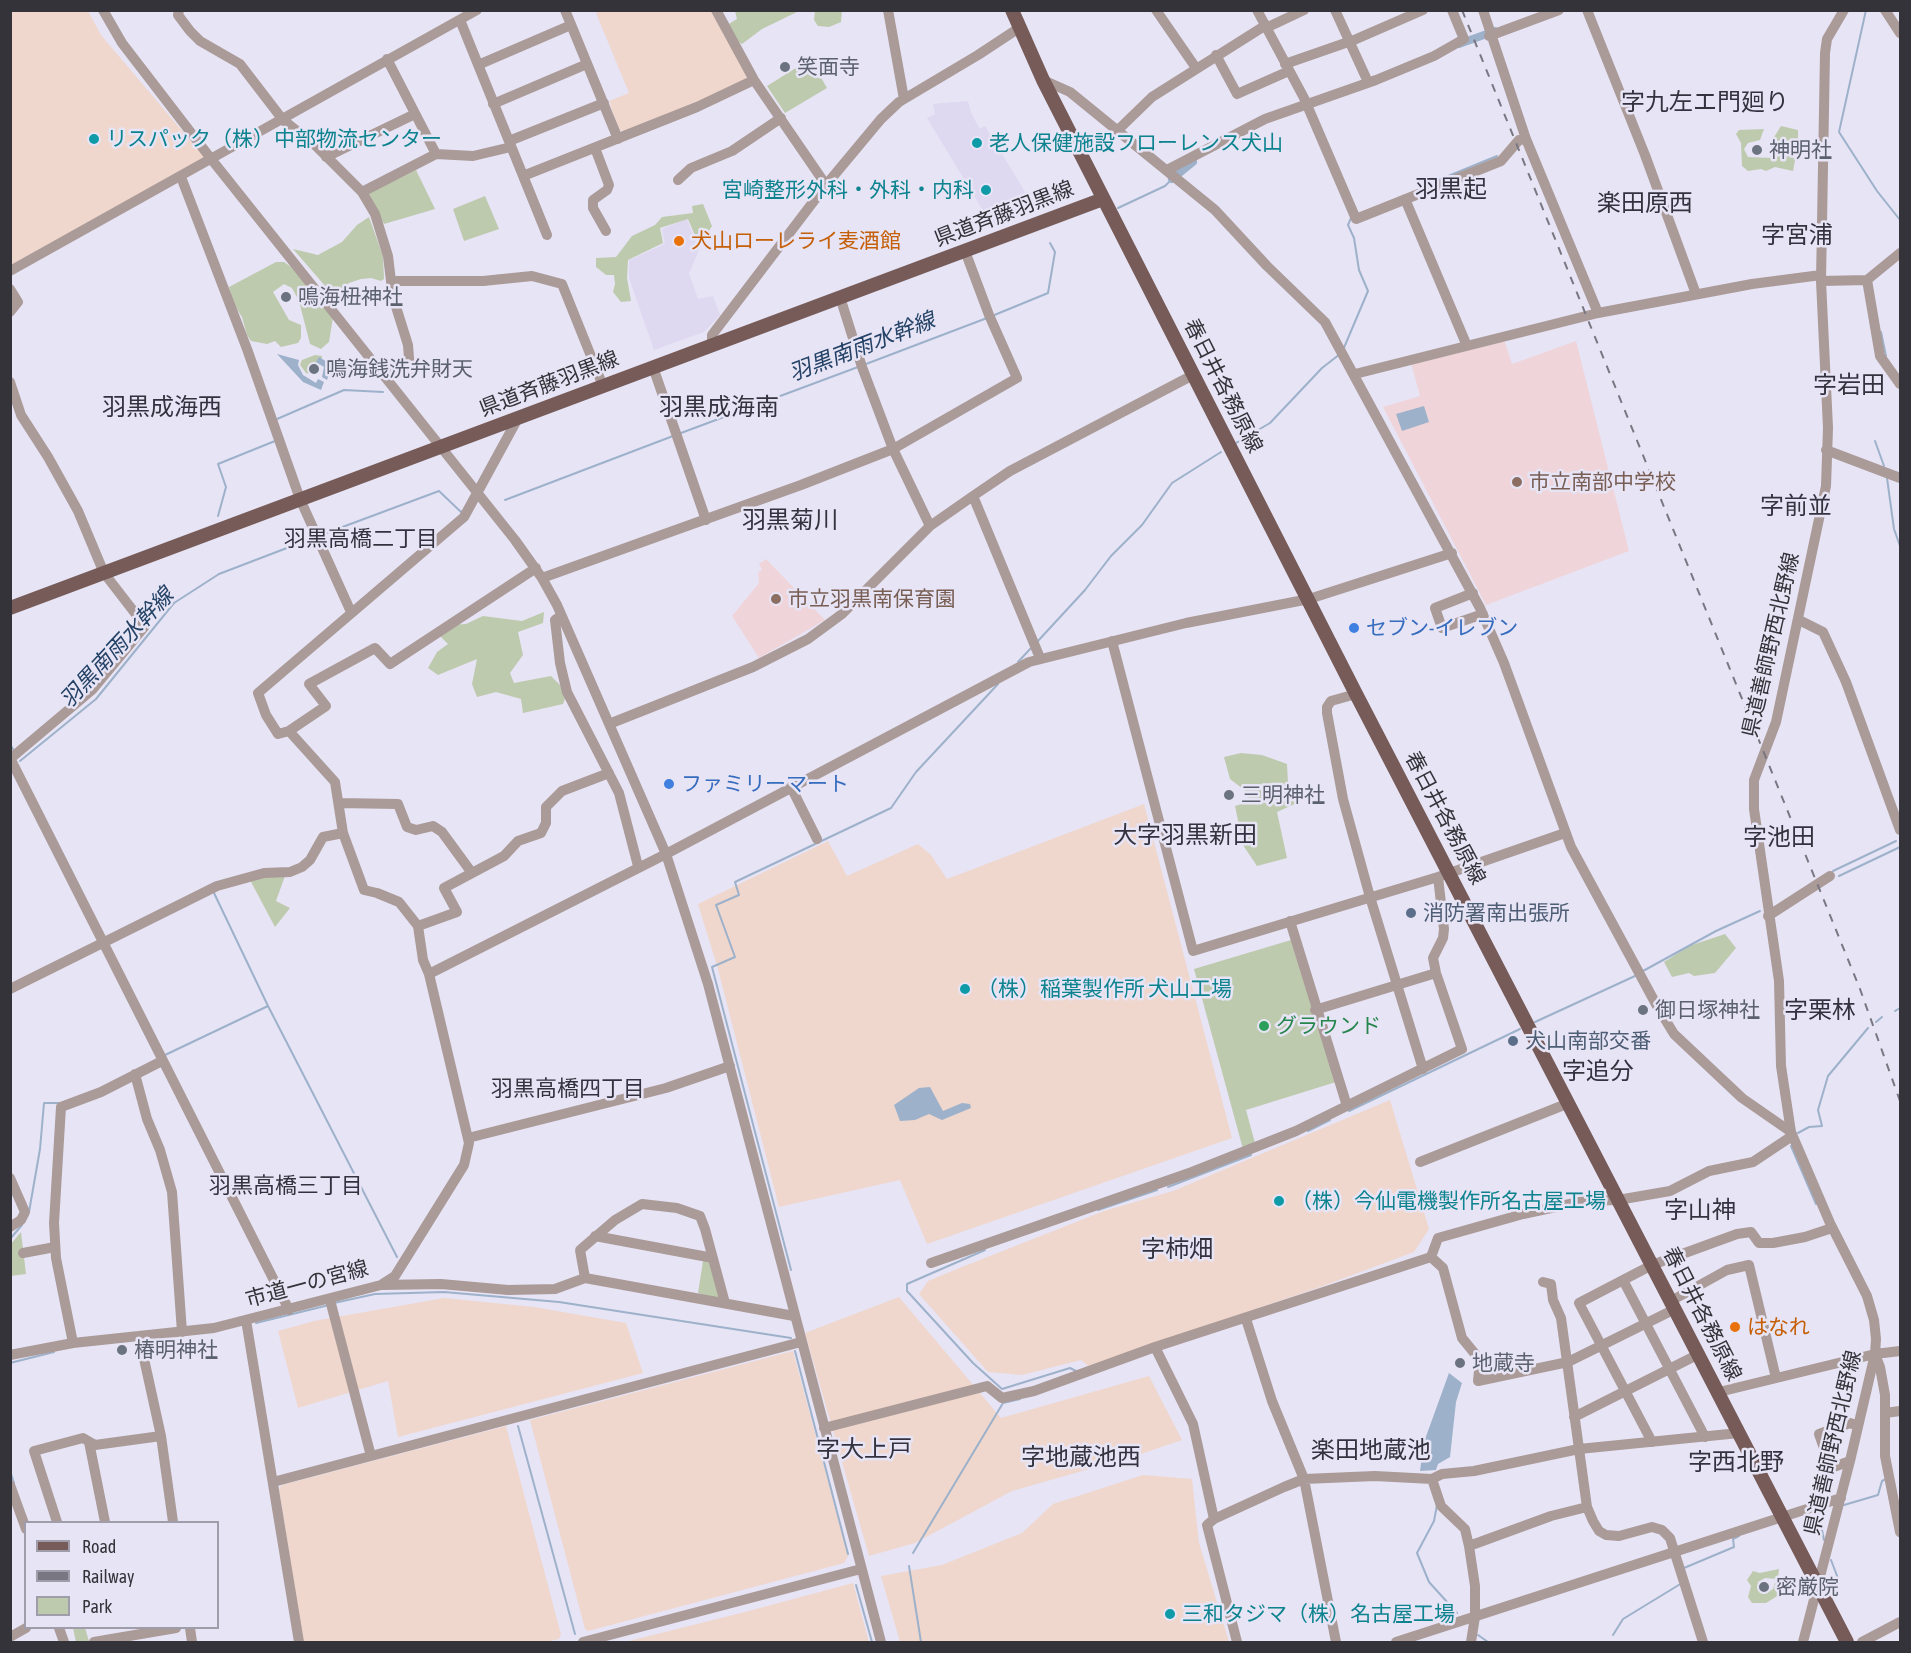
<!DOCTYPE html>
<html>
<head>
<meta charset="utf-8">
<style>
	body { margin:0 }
	#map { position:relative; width:1911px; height:1653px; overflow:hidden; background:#e7e4f5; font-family:"Asap Condensed",sans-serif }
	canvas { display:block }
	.frame { position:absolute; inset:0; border:12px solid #343339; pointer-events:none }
	.legend { position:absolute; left:24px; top:1521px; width:195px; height:108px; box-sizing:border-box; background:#e7e4f5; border:2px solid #9f9daa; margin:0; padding:8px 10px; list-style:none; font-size:18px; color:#343339 }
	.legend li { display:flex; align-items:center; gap:12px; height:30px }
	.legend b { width:30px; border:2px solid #9f9daa }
</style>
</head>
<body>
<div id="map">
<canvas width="1911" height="1653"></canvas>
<div class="frame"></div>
<ul class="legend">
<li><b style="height:8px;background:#765b58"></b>Road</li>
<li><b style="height:8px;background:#797782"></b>Railway</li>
<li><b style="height:16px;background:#becaad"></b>Park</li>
</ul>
</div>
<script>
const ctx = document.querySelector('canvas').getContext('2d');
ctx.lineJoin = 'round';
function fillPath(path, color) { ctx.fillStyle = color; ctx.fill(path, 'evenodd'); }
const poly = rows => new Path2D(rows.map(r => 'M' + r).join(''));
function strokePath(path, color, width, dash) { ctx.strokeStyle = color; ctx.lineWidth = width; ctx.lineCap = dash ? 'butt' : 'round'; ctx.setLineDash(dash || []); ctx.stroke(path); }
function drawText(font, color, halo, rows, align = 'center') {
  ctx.font = font + ' "Asap Condensed","Noto Sans JP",sans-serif'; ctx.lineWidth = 5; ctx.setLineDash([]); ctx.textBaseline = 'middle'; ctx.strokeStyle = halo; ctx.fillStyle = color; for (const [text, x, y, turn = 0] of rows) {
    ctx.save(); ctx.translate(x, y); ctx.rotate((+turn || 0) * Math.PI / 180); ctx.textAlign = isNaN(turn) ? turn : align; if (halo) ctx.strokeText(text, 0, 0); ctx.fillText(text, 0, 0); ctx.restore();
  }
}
fillPath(poly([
	[968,101,971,113,980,129,985,126,1036,210,993,227,927,118,935,114,933,104],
	[687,219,699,250,689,273,698,299,713,296,720,315,704,332,654,350,629,278,629,260,665,244,662,229]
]), '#ded8f1');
fillPath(poly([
	[601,10,712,11,747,73,746,80,697,103,625,131,619,130,609,101,629,93,596,13],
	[11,11,88,11,101,35,205,158,11,267],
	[1144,804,1232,1138,927,1244,900,1180,779,1207,718,969,698,904,828,841,847,876,918,844,931,855,947,879],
	[1390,1100,1429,1229,1414,1252,1323,1286,1088,1366,1081,1360,1022,1375,988,1372,919,1294,928,1281,957,1269,1104,1211,1173,1191],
	[899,1297,1001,1418,1149,1376,1182,1440,1135,1456,1012,1491,915,1543,869,1556,805,1333],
	[444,1298,534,1307,626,1323,643,1373,398,1437,388,1381,298,1408,278,1331,314,1321],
	[793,1351,848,1556,844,1563,588,1631,585,1629,530,1420],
	[506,1426,561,1635,559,1639,545,1642,303,1642,279,1489,282,1485],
	[1143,1475,1192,1479,1199,1543,1229,1642,900,1642,881,1576,942,1565,1022,1533,1053,1504],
	[853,1583,869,1642,625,1642,745,1612]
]), '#efd7cd');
fillPath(poly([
	[1504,339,1512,364,1576,341,1629,551,1486,605,1383,407,1420,396,1411,363],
	[766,559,825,620,759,658,732,616,759,583,758,572,762,570,759,564]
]), '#efd5da');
fillPath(poly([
	[842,10,841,22,829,27,818,26,814,20,815,11],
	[735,11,799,11,762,29,742,44,735,40,727,25,737,19],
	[812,62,827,88,785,113,767,86,799,66,801,70],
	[1781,126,1798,130,1798,139,1791,151,1796,155,1793,171,1775,167,1766,171,1761,169,1748,171,1742,166,1741,143,1736,134,1739,130,1764,129,1760,140,1748,143,1744,149,1748,157,1773,158,1779,156,1779,149,1771,142],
	[416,170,435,209,384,224,367,194],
	[485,196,499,229,464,241,453,209],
	[703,204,712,226,701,244,699,245,688,219,660,228,663,243,628,260,627,278,631,301,621,302,613,292,615,284,614,275,606,275,596,267,596,258,616,257,632,236,655,225,662,217,693,213,692,206],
	[369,217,383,256,384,279,381,281,371,278,361,279,349,283,333,295,293,249,318,255,342,242,357,225],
	[276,262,284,262,294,269,333,317,329,342,321,349,310,344,299,301,292,288,284,284,273,292,289,320,301,325,301,338,298,343,281,347,275,341,267,344,251,341,247,335,242,317,233,303,229,287],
	[315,355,322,356,321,363,310,374,306,373,300,365,302,360],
	[544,612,543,623,518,632,523,655,510,673,514,683,551,676,567,692,563,704,523,713,521,699,496,692,477,697,472,684,477,659,438,675,428,668,437,652,448,644,437,633,447,625,466,624,483,616,522,621],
	[1241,753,1262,755,1287,764,1288,783,1299,802,1277,812,1287,858,1257,866,1243,845,1235,806,1248,802,1247,792,1230,779,1224,757],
	[263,876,285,876,276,901,290,908,275,927,250,880],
	[1725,934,1736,948,1715,973,1694,976,1689,973,1672,977,1664,962,1689,946],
	[1291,940,1336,1082,1246,1110,1255,1143,1243,1149,1194,969],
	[21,1232,26,1274,11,1276,10,1245],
	[703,1261,712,1261,721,1301,698,1293],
	[1779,1569,1778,1579,1765,1578,1758,1582,1757,1588,1760,1593,1765,1594,1773,1589,1775,1582,1779,1584,1779,1595,1766,1603,1752,1603,1748,1597,1751,1586,1747,1580,1753,1571,1760,1573],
	[73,1628,85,1628,89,1641,76,1642]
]), '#becaad');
fillPath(poly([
	[277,354,299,360,298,365,303,375,316,383,318,379,324,382,321,390,303,382],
	[319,357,332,365,327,380,322,377,324,367,316,362],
	[1424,406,1429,422,1402,431,1396,414],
	[930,1087,943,1111,962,1103,970,1104,971,1108,942,1120,929,1114,915,1120,900,1121,894,1105,919,1088],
	[1449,1373,1462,1383,1456,1402,1450,1457,1438,1464,1436,1470,1420,1471,1424,1442]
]), '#9db1ca');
strokePath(poly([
	[1866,10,1839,132,1877,191,1900,220],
	[1419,188,1497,156],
	[1118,208,1165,186,1172,179],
	[992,316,1048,293,1055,252,1050,243],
	[1881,332,1886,356],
	[1343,350,1368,291,1359,270,1354,238,1348,225,1351,218],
	[866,364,987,318],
	[277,419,344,390,383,392],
	[681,433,858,367],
	[1875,441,1884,466],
	[1236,443,1270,423,1322,368,1340,354],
	[1887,478,1894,529,1900,546],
	[505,500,673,436],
	[218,516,226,487,218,464,275,441],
	[321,535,439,491,461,512,462,511],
	[1037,642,1085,590,1111,556,1142,525,1172,483,1221,452],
	[1018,662,1031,648],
	[10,744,14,751],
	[20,761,96,699,174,603,219,574,313,538],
	[1833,871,1896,841],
	[1839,876,1900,847],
	[214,893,268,1006,397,1257],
	[1643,971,1716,931,1760,911],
	[1895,1011,1900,1008],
	[1535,1022,1635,976],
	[1876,1022,1882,1017],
	[165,1055,268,1006],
	[1349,1111,1520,1029],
	[1308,1131,1330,1120],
	[1798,1133,1809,1127,1822,1126,1818,1110,1828,1076,1868,1028],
	[1791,1146,1816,1204],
	[1168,1187,1251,1155],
	[1098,1210,1157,1190],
	[29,1212,40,1149,44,1103,60,1103],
	[10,1239,22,1225],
	[985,1250,907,1284,907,1291,973,1363,1002,1389,1070,1368,1078,1372],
	[791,1270,712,967,735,957,716,905,739,895,735,882,891,808,916,772,998,684],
	[334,1303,375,1294,444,1292,559,1302,791,1338],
	[256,1323,329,1305],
	[795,1351,848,1554],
	[10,1363,54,1352],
	[518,1426,575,1634],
	[10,1471,14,1483],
	[1437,1505,1434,1521,1417,1553,1429,1582,1457,1613],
	[1844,1505,1878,1495,1882,1481,1886,1479],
	[1818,1510,1824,1540],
	[913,1553,1003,1403,1020,1399],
	[909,1566,921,1642],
	[1684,1568,1734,1547,1733,1539,1739,1536],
	[856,1585,872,1642],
	[1828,1589,1839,1581,1831,1560],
	[1478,1635,1488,1642],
	[1613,1635,1623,1619,1682,1583],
	[1608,1642,1609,1642]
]), '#9db1ca', 2);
strokePath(poly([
	[1459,44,1495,31],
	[1172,179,1193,162]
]), '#9db1ca', 8);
strokePath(poly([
	[103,10,122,43,212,160,515,540,542,578,557,605,666,854,708,984,881,1642],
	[179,10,178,15,190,31,200,41,240,64,283,120,316,146,362,192,375,214,388,256,391,281,483,281,532,276,562,284,603,386],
	[565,10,618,139],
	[716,10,754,80,826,185],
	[888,10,904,99],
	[1156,10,1196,68],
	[1257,10,1304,98,1356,219,1501,161,1519,140,1526,139],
	[1335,10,1368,82],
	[1483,10,1526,139,1598,313],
	[1587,10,1645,155,1696,294],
	[1885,10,1900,33],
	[460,20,547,235],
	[1268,27,1304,10],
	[1489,36,1559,10],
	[1216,55,1237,94,1289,71],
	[387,59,436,154],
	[1285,64,1354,40,1423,10],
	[478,65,571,25],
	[1043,80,1070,92,1215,210,1267,266,1325,322,1480,608,1504,663,1571,847,1657,1006,1674,1034,1742,1098,1791,1132],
	[493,104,587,64],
	[1119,129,1152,97,1266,25],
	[509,141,604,103],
	[595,148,609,185,607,190,593,200,593,208,606,231],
	[326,157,415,114],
	[1167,170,1265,119,1376,80,1434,56,1464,39,1452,10],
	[523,176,697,107,754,80],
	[181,177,247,349,300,499,351,612],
	[678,180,691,168,732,151,781,118],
	[362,192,436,154,473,156,511,147],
	[1405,199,1467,346],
	[10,271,477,10],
	[1867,280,1880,356,1900,384],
	[1821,281,1867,280,1900,253],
	[10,289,18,302,10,312],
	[840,297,862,367,893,449,930,526],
	[712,345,712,335,826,185,881,119,899,102,978,55,1019,28],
	[653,367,706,520],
	[383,372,410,371,408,345,392,294,391,281],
	[1355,374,1598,313,1752,284,1821,275],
	[10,382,21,415,48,457,78,511,104,573,145,626,92,690,10,759],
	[1826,450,1900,478],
	[973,496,1040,658],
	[542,578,801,485,893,449,1017,378,989,315,965,251],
	[1473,593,1435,608,1442,628,1483,614],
	[561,616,555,620,560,663,567,692,619,793,638,866],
	[1799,620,1823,632,1846,682,1900,830],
	[1112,641,1193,951,1438,877,1565,833],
	[1356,694,1331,701,1327,707,1327,713,1343,799,1370,897,1423,1069],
	[609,724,753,667,808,639,842,614,930,526,973,496,1010,471,1193,375],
	[289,731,326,706,309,684,375,648,390,664,536,568],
	[10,758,289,1310],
	[791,787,817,839],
	[339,803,398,804,407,827,416,830,433,826,442,832,472,873],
	[1768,916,1830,876],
	[1290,921,1347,1106],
	[418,926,457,912,444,888,504,856,518,841,541,833,546,823,546,807,562,791,609,773],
	[429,974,666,854,1029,662,1186,623,1309,599,1452,553],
	[10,989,217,886,264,873,290,872,302,867,310,860,323,837,343,833],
	[1315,1010,1436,973],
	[135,1074,147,1119,160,1150,172,1192,182,1332],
	[468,1138,666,1088,730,1066],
	[1420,1162,1569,1103],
	[10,1178,25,1212,21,1220,10,1227],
	[595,1236,713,1258],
	[23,1253,55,1247],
	[1431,1257,1443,1268,1462,1338,1480,1360,1478,1381,1568,1362,1675,1309],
	[931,1263,1192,1172,1296,1131,1462,1049,1436,973,1433,958,1443,938,1444,929,1438,877],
	[585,1278,580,1250,615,1220,642,1204,677,1208,700,1216,705,1229,725,1303],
	[1623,1280,1705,1437],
	[1543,1282,1551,1284,1553,1300,1561,1318,1587,1507,1593,1521,1599,1531,1606,1535,1619,1536,1652,1527,1662,1530,1670,1538,1703,1642],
	[381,1285,441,1284,508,1290,555,1289,585,1278,794,1316],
	[330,1300,371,1456],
	[1671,1301,1727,1270,1749,1265,1776,1378],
	[1246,1319,1272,1401,1304,1479,1336,1642],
	[246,1320,299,1642],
	[139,1336,161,1436,173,1522],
	[73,1343,56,1258,54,1223,61,1107,101,1092,162,1061],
	[1155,1347,1193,1424,1214,1519],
	[1875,1354,1880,1367,1885,1395,1885,1456,1900,1532],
	[10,1355,73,1343,214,1328,381,1285,395,1276,464,1165,469,1143,429,974,423,960,418,926,399,902,377,893,364,890,343,833,335,782,289,731,278,734,266,715,258,693,464,517,518,418],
	[1719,1392,1875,1354,1900,1351],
	[1885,1413,1900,1411],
	[1574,1417,1699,1354],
	[824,1428,987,1386,1002,1398,1034,1391,1155,1347,1431,1257,1438,1238,1523,1214,1584,1201,1618,1200,1670,1191,1709,1171,1753,1162,1792,1136],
	[89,1442,105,1522],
	[1652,1442,1579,1303,1652,1265,1737,1234,1751,1232,1759,1243,1773,1243,1805,1237,1832,1228],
	[1850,1461,1831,1468,1819,1434,1850,1423,1858,1426],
	[1432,1479,1441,1506,1465,1529,1469,1546,1475,1586,1475,1617,1471,1642],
	[273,1482,801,1342],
	[10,1485,26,1529],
	[57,1522,34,1451,83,1438,95,1445,161,1436],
	[1469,1546,1551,1516,1587,1507],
	[59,1628,64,1642],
	[190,1628,192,1642],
	[10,1637,26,1628],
	[94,1642,176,1628],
	[583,1642,861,1569],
	[1237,1642,1207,1525,1214,1519,1284,1487,1304,1479,1375,1476,1432,1479,1442,1474,1474,1471,1579,1449,1739,1433],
	[1396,1642,1841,1498],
	[1803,1642,1850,1461,1875,1354,1876,1339,1874,1320,1867,1296,1830,1223,1791,1132,1781,1066,1779,981,1754,809,1754,780,1776,722,1826,486,1828,428,1821,281,1825,53,1827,39,1844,10],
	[1862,1642,1900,1622]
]), '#aa9a98', 10);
strokePath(poly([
	[1012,10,1043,80,1356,694,1847,1642],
	[10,608,1103,199]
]), '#765b58', 14);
strokePath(poly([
	[1462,10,1860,989,1900,1101]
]), '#797782', 2, [8, 8]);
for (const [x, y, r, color] of [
	[785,67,6,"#6b7280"],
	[94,139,6,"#0f9aa8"],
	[977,143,6,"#0f9aa8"],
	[1757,150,6,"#6b7280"],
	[986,190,6,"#0f9aa8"],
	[679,241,6,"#e8710a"],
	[286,297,6,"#6b7280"],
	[314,369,6,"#6b7280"],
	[1517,482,6,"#8d6e63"],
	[776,599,6,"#8d6e63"],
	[1354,628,6,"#3f7fe0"],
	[669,784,6,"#3f7fe0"],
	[1229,795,6,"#6b7280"],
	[1411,913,6,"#5c6f8a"],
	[965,989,6,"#0f9aa8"],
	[1643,1010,6,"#6b7280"],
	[1264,1026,6,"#2e9e5b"],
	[1513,1041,6,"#5c6f8a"],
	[1279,1201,6,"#0f9aa8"],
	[1735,1327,6,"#e8710a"],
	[122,1350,6,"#6b7280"],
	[1460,1363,6,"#6b7280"],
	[1764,1587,6,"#6b7280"],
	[1170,1614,6,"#0f9aa8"]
]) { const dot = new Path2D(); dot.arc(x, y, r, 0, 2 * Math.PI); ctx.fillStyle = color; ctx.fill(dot); strokePath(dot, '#e7e4f5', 2); }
drawText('21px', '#5b616d', '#e7e4f5', [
	["笑面寺",797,67],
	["神明社",1769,150],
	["鳴海杻神社",298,297],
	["鳴海銭洗弁財天",326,369],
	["三明神社",1241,795],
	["御日塚神社",1655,1010],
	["椿明神社",134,1350],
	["地蔵寺",1472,1363],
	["密厳院",1776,1587]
], 'left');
drawText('21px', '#0d838f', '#e7e4f5', [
	["リスパック（株）中部物流センター",106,139],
	["老人保健施設フローレンス犬山",989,143],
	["宮崎整形外科・外科・内科",974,190,"right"],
	["（株）稲葉製作所 犬山工場",977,989],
	["（株）今仙電機製作所名古屋工場",1291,1201],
	["三和タジマ（株）名古屋工場",1182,1614]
], 'left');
drawText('21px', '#343339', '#e7e4f5', [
	["県道斉藤羽黒線",1004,214,-21],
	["県道斉藤羽黒線",549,384,-21],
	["春日井各務原線",1223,386,63],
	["県道善師野西北野線",1771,645,-77],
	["春日井各務原線",1445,818,62],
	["市道一の宮線",307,1284,-15],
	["春日井各務原線",1702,1314,63],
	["県道善師野西北野線",1833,1443,-77]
]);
drawText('21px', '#c56008', '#e7e4f5', [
	["犬山ローレライ麦酒館",691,241],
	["はなれ",1747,1327]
], 'left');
drawText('21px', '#785e54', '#e7e4f5', [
	["市立南部中学校",1529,482],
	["市立羽黒南保育園",788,599]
], 'left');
drawText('21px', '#366cbe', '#e7e4f5', [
	["セブン-イレブン",1366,628],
	["ファミリーマート",681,784]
], 'left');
drawText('21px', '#4e5e75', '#e7e4f5', [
	["消防署南出張所",1423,913],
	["犬山南部交番",1525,1041]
], 'left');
drawText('21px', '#27864d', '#e7e4f5', [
	["グラウンド",1276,1026]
], 'left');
drawText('italic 22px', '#244266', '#e7e4f5', [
	["羽黒南雨水幹線",862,347,-21],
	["羽黒南雨水幹線",117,648,-47]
]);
drawText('22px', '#35323f', '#e7e4f5', [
	["羽黒高橋二丁目",361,539],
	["羽黒高橋四丁目",568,1089],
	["羽黒高橋三丁目",286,1186]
]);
drawText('24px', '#35323f', '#e7e4f5', [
	["字九左エ門廻り",1705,102],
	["羽黒起",1451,189],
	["楽田原西",1645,203],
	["字宮浦",1797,235],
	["字岩田",1849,385],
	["羽黒成海西",162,407],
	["羽黒成海南",719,407],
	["字前並",1796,506],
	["羽黒菊川",790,520],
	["大字羽黒新田",1185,835],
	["字池田",1779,837],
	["字栗林",1820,1010],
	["字追分",1598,1071],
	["字山神",1700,1210],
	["字柿畑",1177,1249],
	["字大上戸",864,1449],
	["楽田地蔵池",1371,1450],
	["字地蔵池西",1081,1457],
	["字西北野",1736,1462]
]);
</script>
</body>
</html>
